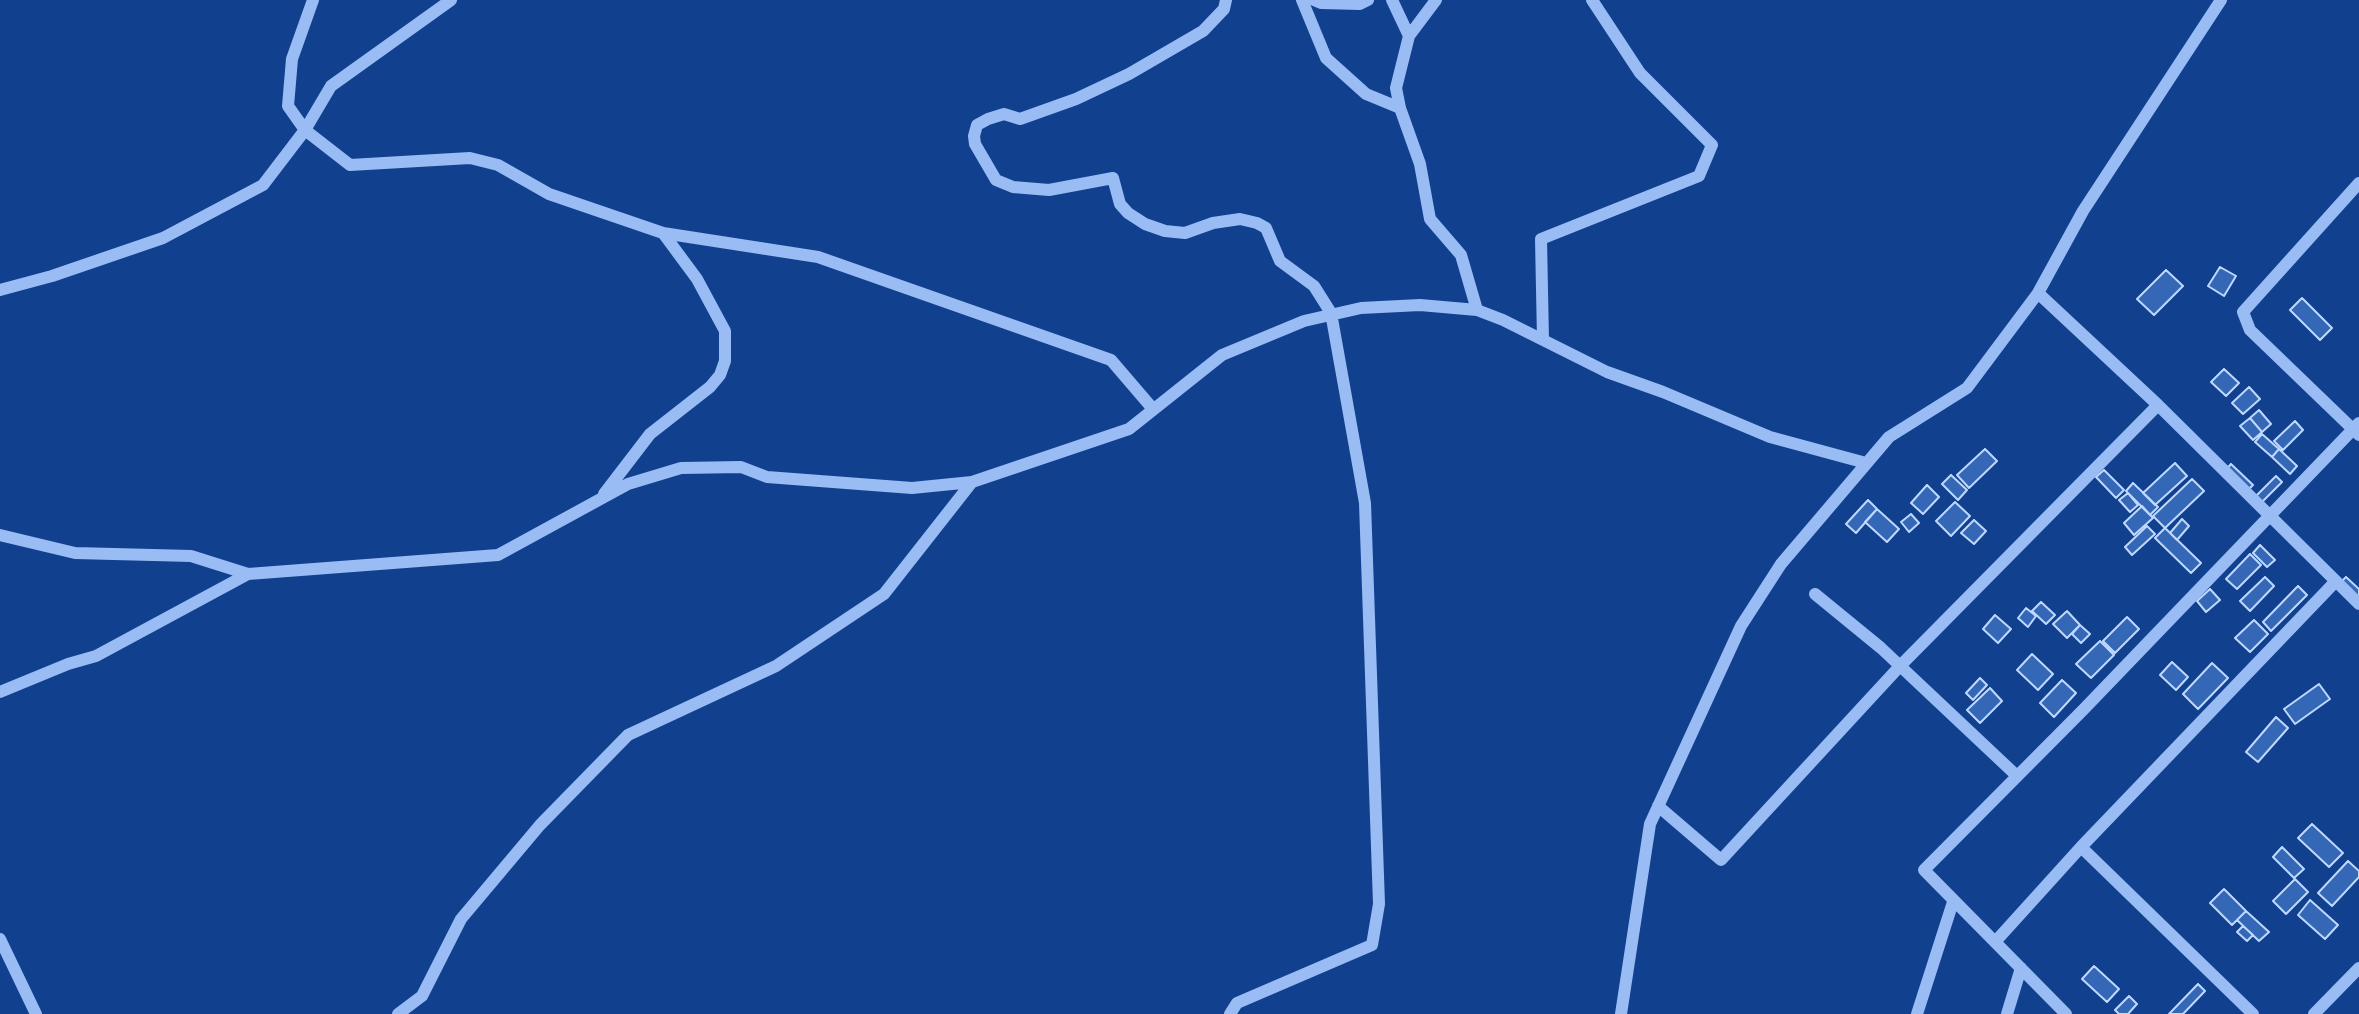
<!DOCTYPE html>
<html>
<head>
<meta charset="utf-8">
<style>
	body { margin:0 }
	canvas { display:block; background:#10408e }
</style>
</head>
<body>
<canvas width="2359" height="1014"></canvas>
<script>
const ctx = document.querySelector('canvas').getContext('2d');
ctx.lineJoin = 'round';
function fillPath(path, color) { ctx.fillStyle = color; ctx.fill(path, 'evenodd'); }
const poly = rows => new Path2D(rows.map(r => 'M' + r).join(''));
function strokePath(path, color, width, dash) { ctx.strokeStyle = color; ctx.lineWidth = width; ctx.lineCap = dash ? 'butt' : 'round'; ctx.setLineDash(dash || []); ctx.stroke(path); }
const building = poly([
	[2220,267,2236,276,2224,296,2208,286,2220,267],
	[2166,270,2183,286,2154,315,2137,299,2166,270],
	[2302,298,2332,328,2320,340,2290,310,2302,298],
	[2224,369,2239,383,2226,396,2211,382,2224,369],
	[2249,387,2260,399,2243,414,2232,403,2249,387],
	[2259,410,2271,424,2262,432,2250,418,2259,410],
	[2250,418,2262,432,2253,440,2240,426,2250,418],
	[2295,421,2303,430,2283,450,2274,441,2295,421],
	[2262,434,2279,449,2272,457,2255,442,2262,434],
	[1985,449,1997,461,1969,488,1957,475,1985,449],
	[2279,449,2297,466,2290,474,2272,457,2279,449],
	[2175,463,2187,476,2155,505,2143,493,2175,463],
	[2231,464,2253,485,2245,493,2224,472,2231,464],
	[2104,470,2124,490,2116,498,2096,477,2104,470],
	[1951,475,1967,490,1958,500,1942,484,1951,475],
	[2276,476,2282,482,2260,504,2254,498,2276,476],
	[2192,479,2204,491,2165,528,2153,516,2192,479],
	[2133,483,2158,507,2150,515,2126,491,2133,483],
	[1927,485,1939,497,1923,514,1911,503,1927,485],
	[2128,493,2138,505,2130,512,2119,500,2128,493],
	[1868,500,1877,509,1856,533,1846,524,1868,500],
	[1955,502,1970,516,1951,536,1936,521,1955,502],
	[2142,506,2153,518,2134,535,2124,523,2142,506],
	[1877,509,1899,529,1887,542,1865,522,1877,509],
	[1911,514,1919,523,1909,532,1901,522,1911,514],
	[2182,519,2189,526,2177,540,2170,533,2182,519],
	[1974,520,1986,531,1974,544,1961,533,1974,520],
	[2147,526,2155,534,2132,555,2125,547,2147,526],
	[2165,528,2201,563,2191,573,2155,538,2165,528],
	[2260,545,2275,560,2267,567,2253,553,2260,545],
	[2250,554,2261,565,2237,589,2226,579,2250,554],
	[2265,577,2274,586,2250,611,2240,601,2265,577],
	[2346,577,2359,589,2359,601,2340,583,2346,577],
	[2298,586,2307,595,2271,631,2263,622,2298,586],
	[2210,589,2220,600,2206,612,2197,601,2210,589],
	[2041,602,2055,615,2046,624,2032,611,2041,602],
	[2026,608,2036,616,2028,627,2018,618,2026,608],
	[2067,611,2080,625,2067,638,2053,624,2067,611],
	[1995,615,2011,629,1998,643,1983,629,1995,615],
	[2127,617,2139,629,2115,653,2103,641,2127,617],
	[2254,620,2268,634,2250,652,2235,638,2254,620],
	[2080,625,2090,634,2081,643,2072,634,2080,625],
	[2100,641,2114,655,2091,678,2076,664,2100,641],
	[2032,654,2053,674,2038,690,2017,670,2032,654],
	[2172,662,2188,677,2176,690,2160,675,2172,662],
	[2212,663,2228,678,2198,709,2183,694,2212,663],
	[1980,678,1987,685,1973,700,1966,693,1980,678],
	[2062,680,2076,693,2054,717,2040,703,2062,680],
	[2319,684,2330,699,2295,724,2284,709,2319,684],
	[1990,688,2002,701,1980,723,1967,710,1990,688],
	[2276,717,2288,728,2258,762,2246,752,2276,717],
	[2312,824,2343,853,2329,867,2298,838,2312,824],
	[2282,847,2304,869,2294,878,2273,857,2282,847],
	[2348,861,2359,871,2359,877,2332,906,2318,893,2348,861],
	[2295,879,2308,892,2286,914,2273,901,2295,879],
	[2224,889,2246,911,2232,925,2210,903,2224,889],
	[2310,900,2338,925,2325,939,2298,915,2310,900],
	[2246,911,2269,932,2259,941,2237,920,2246,911],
	[2243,926,2253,935,2247,941,2237,932,2243,926],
	[2094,966,2119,989,2107,1002,2082,979,2094,966],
	[2198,984,2205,991,2183,1014,2169,1014,2198,984],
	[2129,996,2137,1004,2128,1014,2119,1014,2115,1010,2129,996]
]);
fillPath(building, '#3467b6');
strokePath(building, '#bfd8fe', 2);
strokePath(poly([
	[313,0,292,59,288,106,305,130,350,165,470,158,498,165,549,194,663,233,818,257,1111,360,1153,409],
	[1226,0,1224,9,1203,31,1129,74,1076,99,1020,119,1004,114,988,119,977,125,974,136,975,144,996,180,1013,187,1049,190,1113,178,1120,204,1128,213,1145,224,1165,231,1185,233,1213,223,1240,219,1257,223,1266,228,1280,261,1314,286,1331,313,1365,503,1379,904,1372,945,1237,1003,1230,1014],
	[1302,0,1326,58,1366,94,1400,108],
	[1314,0,1321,3,1360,4,1368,0],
	[1392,0,1409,36,1396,88,1400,108,1420,164,1430,219,1461,255,1477,310],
	[1409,36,1436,0],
	[2359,183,2243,312,2250,330,2359,435],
	[0,290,52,276,163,238,263,185,305,130,331,86,451,0],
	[2038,293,2158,405,2359,604],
	[1543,340,1541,239,1699,176,1712,145,1640,73,1592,0],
	[604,494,650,434,710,387,720,375,725,361,725,331,697,279,663,233],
	[0,535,75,553,191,556,248,574,498,555,628,484,681,468,741,467,767,477,912,488,972,482,1129,429,1222,355,1304,321,1361,308,1420,305,1477,310,1503,320,1607,372,1663,392,1770,437,1866,463],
	[1815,594,1881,648,2017,776],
	[0,692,68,664,96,656,248,574],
	[1658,806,1721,860,1900,666,2158,405],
	[2081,847,2253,1014],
	[0,939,36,1014],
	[1995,942,2081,847,2336,581],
	[398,1014,422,996,461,919,540,825,628,735,776,666,884,594,972,482],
	[1621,1014,1650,824,1741,626,1781,564,1889,437,1967,388,2038,293,2083,211,2221,0],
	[1917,1014,1953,902],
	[2007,1014,2021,968],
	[2066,1014,1924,870,2083,710,2359,423],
	[2314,1014,2359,968]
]), '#98bcf3', 12);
</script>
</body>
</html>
